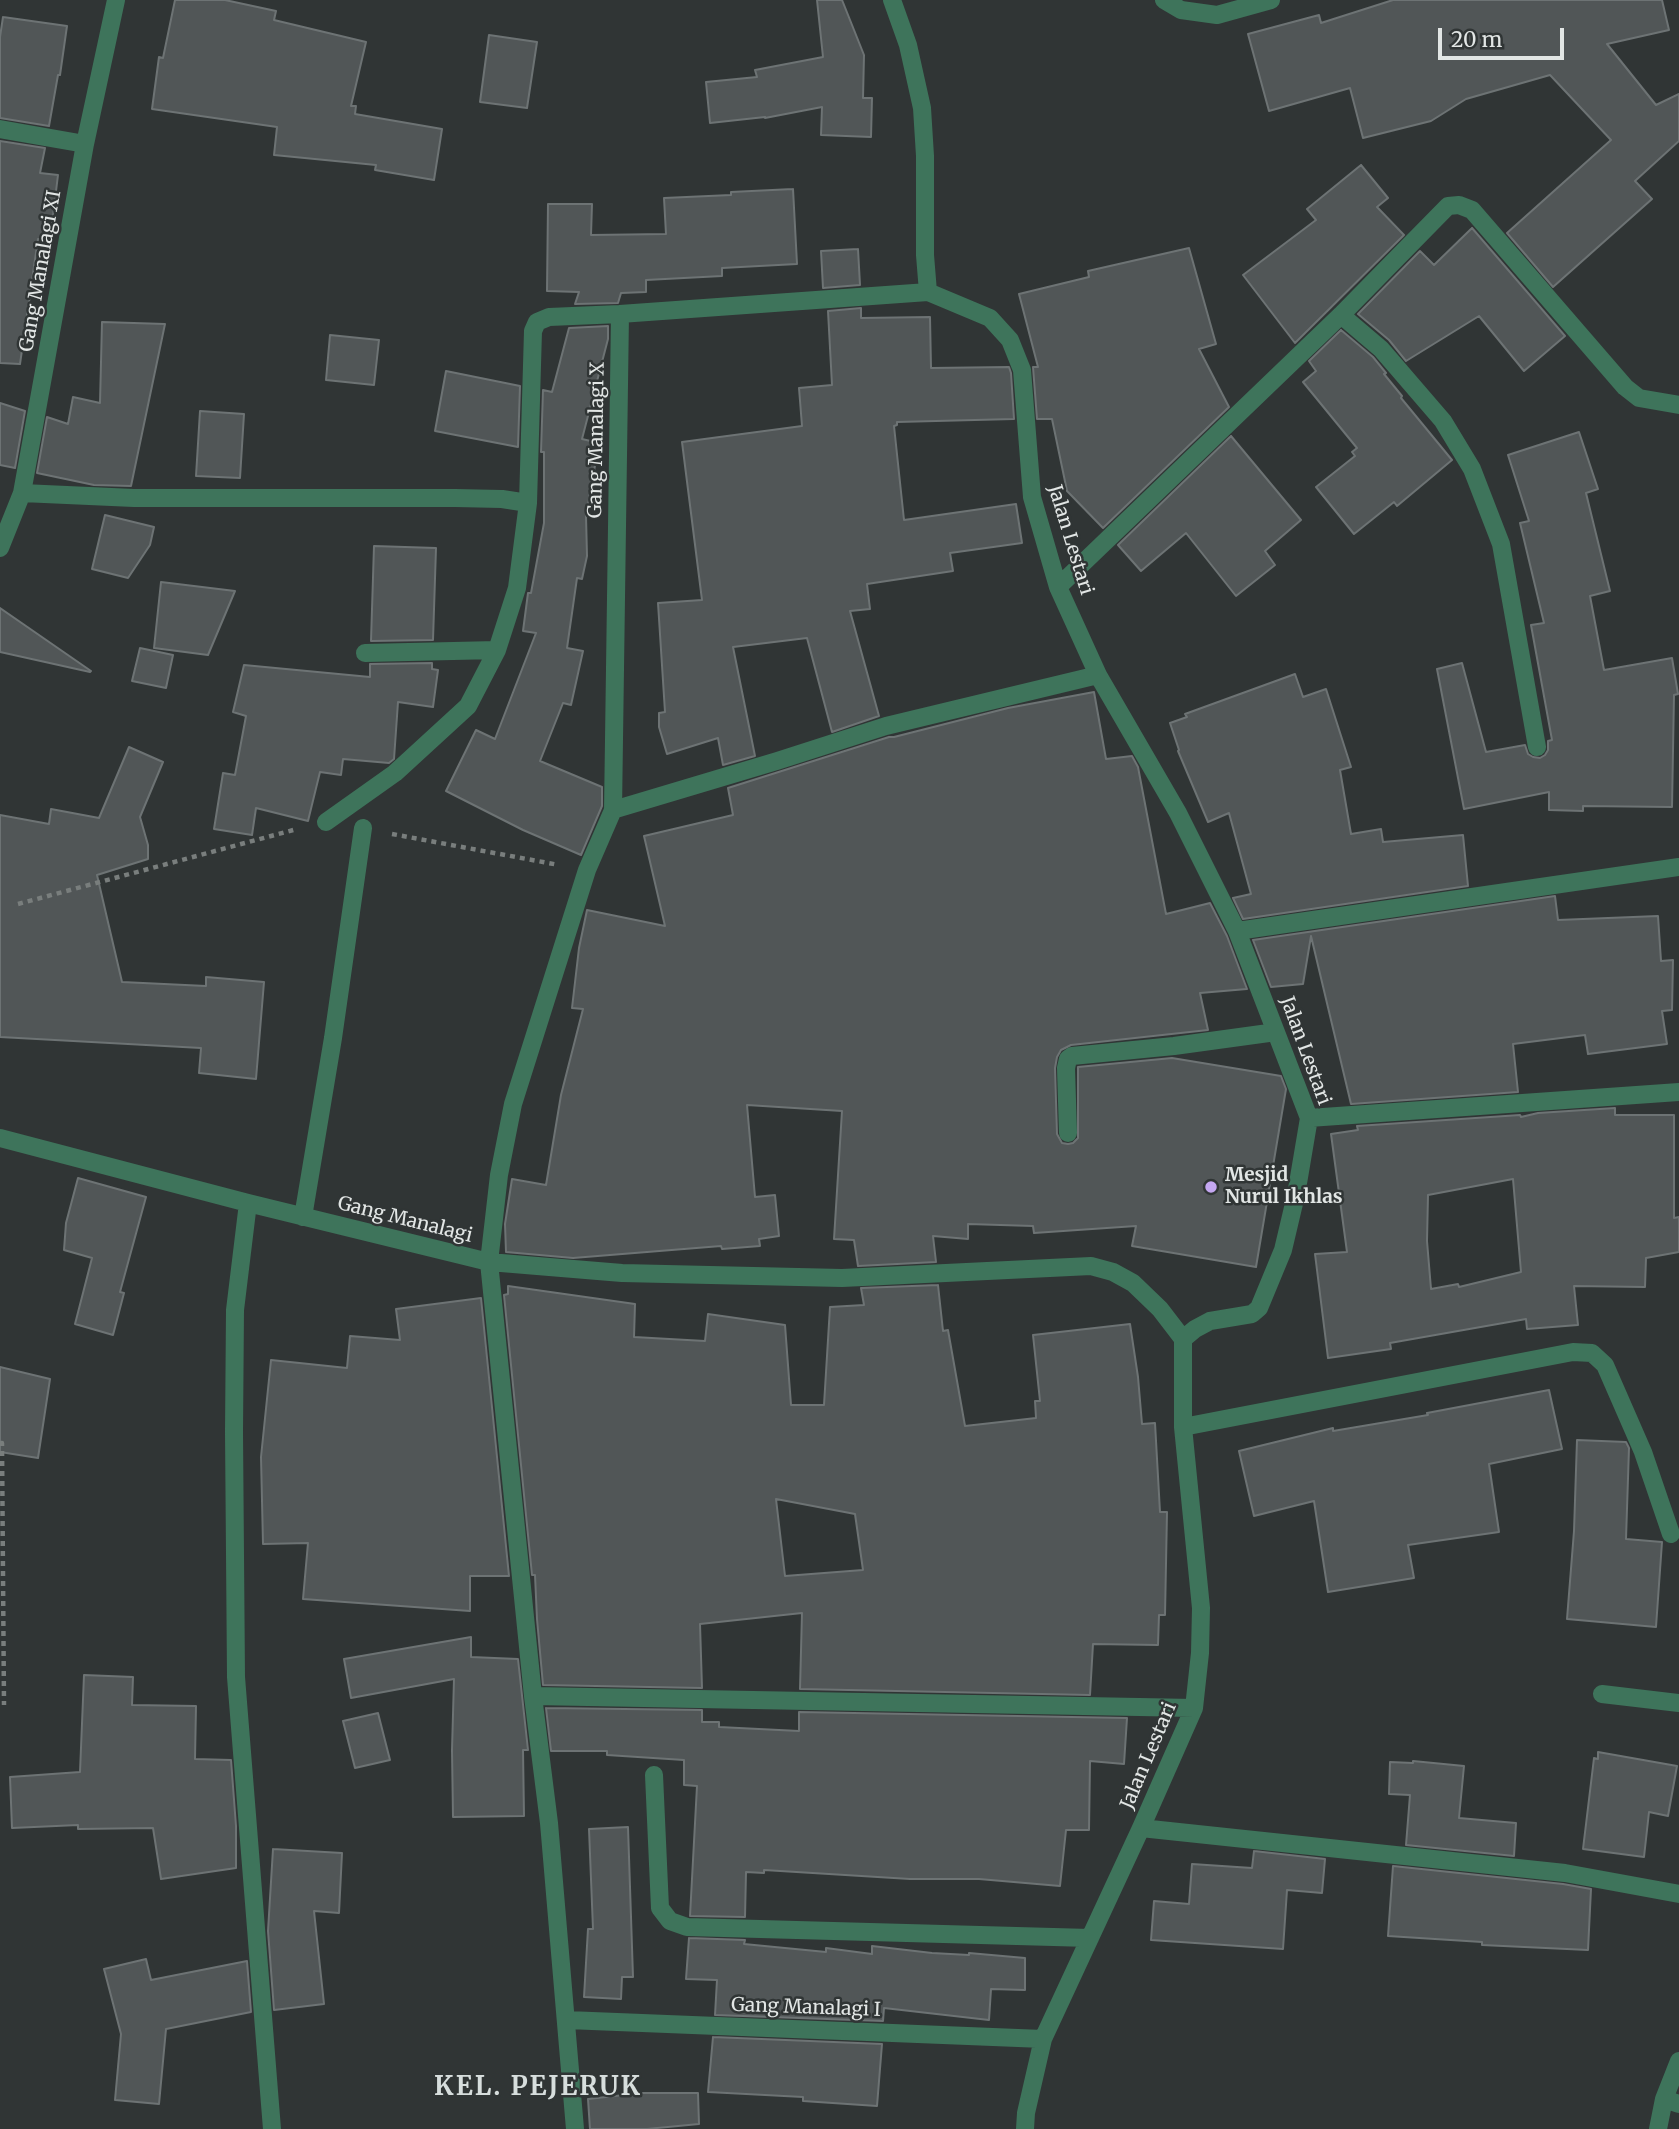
<!DOCTYPE html>
<html>
<head>
<meta charset="utf-8">
<style>
	body { margin:0 }
	#map { position:relative; width:1679px; height:2129px; overflow:hidden; background:#303535; font-family:Merriweather,serif }
	canvas { display:block }
	.scale { position:absolute; left:1438px; top:28px; width:126px; height:32px; box-sizing:border-box; border:4px solid #e2e6e5; border-top:0; padding-left:9px; font-size:21px; line-height:24px; white-space:nowrap; color:#e2e6e5; -webkit-text-stroke:5px #303535; paint-order:stroke }
</style>
</head>
<body>
<div id="map">
<canvas width="1679" height="2129"></canvas>
<div class="scale">20 m</div>
</div>
<script>
const ctx = document.querySelector('canvas').getContext('2d');
ctx.lineJoin = 'round';
function fillPath(path, color) { ctx.fillStyle = color; ctx.fill(path, 'evenodd'); }
const poly = rows => new Path2D(rows.map(r => 'M' + r).join(''));
function strokePath(path, color, width, dash) { ctx.strokeStyle = color; ctx.lineWidth = width; ctx.lineCap = dash ? 'butt' : 'round'; ctx.setLineDash(dash || []); ctx.stroke(path); }
function drawText(font, color, halo, rows, align = 'center') {
  ctx.font = font + ' Merriweather,serif'; ctx.lineWidth = 5; ctx.setLineDash([]); ctx.textBaseline = 'middle'; ctx.strokeStyle = halo; ctx.fillStyle = color; for (const [text, x, y, turn = 0] of rows) {
    ctx.save(); ctx.translate(x, y); ctx.rotate((+turn || 0) * Math.PI / 180); ctx.textAlign = isNaN(turn) ? turn : align; if (halo) ctx.strokeText(text, 0, 0); ctx.fillText(text, 0, 0); ctx.restore();
  }
}
const building = poly([
	[175,0,225,0,276,11,274,20,366,42,351,106,356,106,355,114,442,129,434,180,375,170,376,165,274,155,277,127,152,109,159,57,163,58,175,0],
	[817,0,842,0,864,55,863,98,872,98,871,137,821,135,822,107,765,118,765,117,710,123,706,82,757,77,755,70,823,57,817,0],
	[1393,0,1662,0,1669,30,1607,44,1656,105,1679,94,1679,141,1635,181,1652,199,1553,287,1507,233,1611,140,1550,75,1466,99,1431,121,1363,138,1350,88,1269,111,1248,34,1319,15,1321,23,1393,0],
	[3,17,67,26,60,75,58,75,49,126,0,118,0,37,3,17],
	[489,35,537,42,527,108,480,102,489,35],
	[0,141,45,148,40,173,58,175,50,240,38,239,20,364,0,363,0,141],
	[1361,165,1388,198,1377,207,1404,235,1295,343,1243,275,1316,220,1307,209,1361,165],
	[793,189,797,264,722,268,722,276,646,280,646,292,621,293,618,303,575,304,579,292,547,291,548,204,592,204,591,235,666,234,664,198,731,195,731,192,793,189],
	[1472,228,1565,336,1524,371,1479,316,1406,361,1389,340,1358,314,1420,251,1434,265,1472,228],
	[1189,248,1216,344,1199,349,1229,407,1103,528,1067,491,1052,419,1037,419,1033,367,1038,367,1019,294,1089,277,1088,271,1189,248],
	[858,249,860,285,823,288,821,251,858,249],
	[861,308,861,318,930,317,931,368,1009,367,1011,373,1014,419,897,422,897,425,894,426,904,520,1016,504,1022,543,950,553,953,571,867,584,870,609,850,611,879,716,832,732,807,638,733,647,755,756,723,765,718,738,667,754,659,727,659,713,665,712,658,603,702,600,682,442,802,426,799,388,832,385,828,311,861,308],
	[102,322,165,324,131,486,94,485,37,473,47,417,68,424,73,397,100,403,102,322],
	[608,326,608,339,582,439,599,443,586,516,587,556,582,579,577,578,567,648,583,651,571,705,563,703,540,761,602,787,602,806,581,855,523,830,446,791,476,730,495,739,536,633,523,631,528,593,531,593,544,523,544,452,541,452,543,390,552,392,569,328,608,326],
	[1341,330,1373,357,1386,373,1384,374,1402,396,1401,398,1452,460,1397,506,1394,502,1354,534,1316,487,1355,456,1352,452,1357,448,1303,382,1316,371,1309,361,1341,330],
	[330,335,379,340,374,385,326,380,330,335],
	[446,371,520,386,518,447,435,431,446,371],
	[0,403,25,411,15,468,0,465,0,403],
	[200,411,244,414,240,478,196,476,200,411],
	[1579,432,1598,489,1586,493,1610,591,1590,596,1604,670,1672,658,1678,694,1674,695,1672,807,1583,806,1583,811,1549,810,1549,792,1464,809,1437,669,1462,663,1486,752,1525,745,1528,754,1533,757,1540,758,1545,755,1548,750,1548,741,1552,740,1531,625,1544,623,1520,523,1529,521,1508,455,1579,432],
	[1231,436,1301,520,1265,551,1275,565,1236,596,1186,533,1141,571,1118,545,1231,436],
	[105,515,154,527,150,545,128,578,92,569,105,515],
	[374,546,436,548,433,640,371,641,374,546],
	[161,582,235,591,208,655,154,648,161,582],
	[0,608,91,671,90,672,0,652,0,608],
	[140,648,173,655,166,688,132,681,140,648],
	[432,663,432,669,438,670,433,707,398,702,394,759,389,763,343,759,341,775,320,772,308,821,256,808,252,835,214,829,223,773,235,775,246,716,233,712,244,665,370,677,370,664,432,663],
	[1295,674,1303,697,1326,689,1351,767,1340,770,1351,834,1381,829,1383,842,1463,835,1468,886,1243,919,1233,898,1251,894,1229,813,1208,822,1178,751,1179,750,1170,723,1187,717,1185,714,1295,674],
	[1094,692,1106,759,1132,756,1138,767,1166,914,1210,903,1227,936,1247,989,1200,993,1208,1030,1071,1045,1061,1050,1057,1057,1055,1068,1057,1134,1062,1143,1068,1144,1073,1143,1078,1138,1078,1067,1172,1058,1281,1076,1286,1089,1256,1267,1132,1246,1136,1226,1034,1233,1033,1226,968,1224,968,1239,933,1236,936,1262,858,1266,854,1240,834,1239,842,1111,747,1105,755,1197,775,1195,779,1236,759,1239,760,1246,722,1249,721,1246,573,1258,506,1252,505,1224,512,1179,546,1185,561,1095,583,1009,572,1008,579,948,587,910,665,926,644,836,733,815,728,788,889,737,894,737,1008,708,1094,692],
	[129,747,163,762,140,817,148,845,148,859,97,875,122,982,206,986,206,977,264,982,256,1079,199,1073,201,1048,0,1037,0,815,49,824,51,809,99,818,129,747],
	[1555,896,1558,920,1658,916,1661,961,1673,960,1672,1010,1662,1011,1667,1044,1588,1054,1585,1035,1513,1044,1518,1092,1351,1104,1311,936,1303,984,1271,987,1253,940,1555,896],
	[1615,1108,1615,1115,1674,1115,1674,1218,1679,1217,1679,1252,1646,1258,1645,1287,1574,1286,1578,1325,1527,1329,1526,1319,1390,1343,1391,1349,1328,1358,1315,1254,1347,1252,1331,1134,1358,1130,1357,1126,1520,1115,1521,1117,1538,1113,1615,1108],
	[1513,1179,1521,1272,1459,1287,1458,1284,1431,1289,1427,1241,1428,1195,1513,1179],
	[78,1178,146,1197,120,1292,124,1293,113,1335,75,1324,92,1258,64,1250,66,1223,78,1178],
	[938,1285,943,1331,948,1330,965,1426,1036,1418,1035,1401,1040,1401,1033,1335,1130,1324,1138,1377,1142,1424,1155,1423,1160,1512,1167,1512,1165,1615,1159,1615,1158,1645,1093,1644,1090,1695,800,1689,802,1613,700,1624,702,1688,543,1685,537,1619,535,1575,532,1575,504,1295,508,1294,508,1286,635,1304,634,1337,705,1341,708,1314,785,1325,791,1405,824,1405,830,1307,864,1305,861,1288,938,1285],
	[776,1499,855,1514,863,1570,785,1576,776,1499],
	[481,1298,509,1576,470,1576,470,1611,303,1599,308,1543,263,1544,261,1457,271,1360,347,1368,350,1336,400,1340,396,1309,481,1298],
	[0,1367,50,1379,38,1458,0,1452,0,1367],
	[1549,1390,1562,1449,1489,1464,1499,1532,1408,1545,1414,1578,1328,1592,1314,1501,1254,1516,1239,1451,1333,1428,1333,1431,1428,1415,1427,1413,1549,1390],
	[1577,1440,1626,1442,1629,1448,1626,1539,1662,1542,1656,1627,1567,1619,1574,1531,1577,1440],
	[471,1637,471,1657,518,1659,528,1750,523,1750,524,1816,453,1817,452,1750,454,1679,351,1698,344,1659,471,1637],
	[84,1675,133,1677,132,1705,196,1706,195,1759,231,1760,236,1826,236,1868,161,1879,153,1828,78,1829,78,1825,12,1828,10,1777,80,1772,84,1675],
	[546,1708,702,1710,702,1722,719,1722,719,1727,799,1731,799,1712,1127,1718,1124,1764,1090,1761,1089,1830,1066,1830,1060,1886,979,1879,910,1879,764,1870,764,1873,746,1872,745,1917,690,1916,697,1786,684,1785,684,1760,607,1755,607,1751,551,1751,546,1708],
	[378,1713,390,1760,355,1768,343,1721,378,1713],
	[1598,1752,1677,1766,1668,1816,1649,1812,1644,1857,1583,1849,1594,1758,1598,1759,1598,1752],
	[1413,1761,1464,1766,1459,1818,1516,1823,1514,1856,1406,1845,1410,1795,1389,1794,1390,1762,1413,1763,1413,1761],
	[628,1827,633,1977,622,1977,621,1999,584,1997,588,1929,593,1929,589,1829,628,1827],
	[273,1849,342,1853,339,1913,314,1911,324,2004,274,2010,268,1931,273,1849],
	[1254,1851,1325,1859,1322,1893,1287,1890,1283,1949,1151,1940,1154,1901,1189,1904,1192,1864,1252,1868,1254,1851],
	[1393,1866,1563,1884,1591,1889,1588,1950,1482,1945,1482,1942,1388,1936,1393,1866],
	[689,1938,745,1940,744,1944,826,1952,826,1948,872,1954,872,1946,932,1953,969,1955,969,1953,1025,1958,1025,1990,991,1989,989,2020,884,2008,883,2021,715,2015,717,1980,686,1979,689,1938],
	[146,1959,151,1980,247,1961,251,2012,166,2029,159,2104,115,2100,121,2034,104,1969,146,1959],
	[713,2037,882,2044,877,2106,803,2101,803,2097,708,2092,713,2037],
	[642,2093,698,2093,699,2124,647,2129,590,2129,588,2099,642,2093]
]);
fillPath(building, '#515657');
strokePath(building, '#6d7374', 2);
strokePath(poly([
	[392,834,559,865],
	[18,904,297,829],
	[0,1443,2,1443,4,1705]
]), '#797e7d', 4.5, [5, 5]);
strokePath(poly([
	[892,0,908,45,922,108,925,156,925,255,928,292,990,318,1010,340,1022,370,1032,497,1058,587,1098,675,1178,813,1237,931,1309,1118,1296,1195,1283,1250,1259,1308,1252,1314,1210,1321,1195,1329,1183,1339,1183,1427,1201,1608,1200,1653,1194,1708,1141,1828,1043,2039,1026,2113,1025,2129],
	[1164,0,1181,10,1217,15,1271,0],
	[0,129,85,144],
	[1341,315,1381,349,1443,421,1472,469,1501,544,1537,747],
	[22,493,134,498,455,498,502,499,528,503,533,331,537,322,549,317,620,314],
	[0,548,22,493,85,144,116,0],
	[1058,587,1341,315,1448,206,1459,205,1472,210,1625,387,1639,398,1679,405],
	[365,653,497,650],
	[613,810,777,761,886,726,1098,675],
	[326,822,395,773,468,706,497,650,517,588,528,503],
	[1237,931,1679,867],
	[1309,1118,1679,1092],
	[1068,1133,1066,1068,1068,1059,1072,1056,1174,1046,1276,1032],
	[0,1138,248,1203,489,1262,499,1175,513,1104,587,870,613,810,620,314,928,292],
	[248,1203,235,1310,234,1432,236,1677,272,2129],
	[303,1217,333,1038,363,828],
	[1183,1427,1573,1352,1592,1353,1605,1365,1643,1452,1671,1534],
	[1602,1694,1679,1703],
	[533,1696,1194,1708],
	[654,1775,660,1908,670,1921,687,1927,1090,1938],
	[1141,1828,1565,1873,1679,1894],
	[567,2020,1043,2039],
	[1664,2099,1679,2061],
	[575,2129,549,1823,533,1696,489,1262,622,1273,842,1278,1091,1266,1113,1272,1133,1283,1160,1309,1183,1339],
	[1658,2129,1664,2099,1679,2104]
]), '#3e745b', 18);
for (const [x, y, r, color] of [
	[1211,1187,7,"#c4a7f1"]
]) { const dot = new Path2D(); dot.arc(x, y, r, 0, 2 * Math.PI); ctx.fillStyle = color; ctx.fill(dot); strokePath(dot, '#303535', 2.5); }
drawText('19px', '#e2e6e5', '#303535', [
	["Gang Manalagi XI",41,271,-80],
	["Gang Manalagi X",597,440,-89],
	["Jalan Lestari",1070,540,73],
	["Jalan Lestari",1305,1051,70],
	["Gang Manalagi",405,1220,14],
	["Jalan Lestari",1149,1756,-67],
	["Gang Manalagi I",806,2008,2]
]);
drawText('bold 19px', '#e2e6e5', '#303535', [
	["Mesjid",1225,1176],
	["Nurul Ikhlas",1225,1198]
], 'left');
ctx.letterSpacing = '2px';
drawText('bold 26px', '#d7dedd', '#303535', [
	["KEL. PEJERUK",538,2088]
]);
ctx.letterSpacing = '0px';
</script>
</body>
</html>
